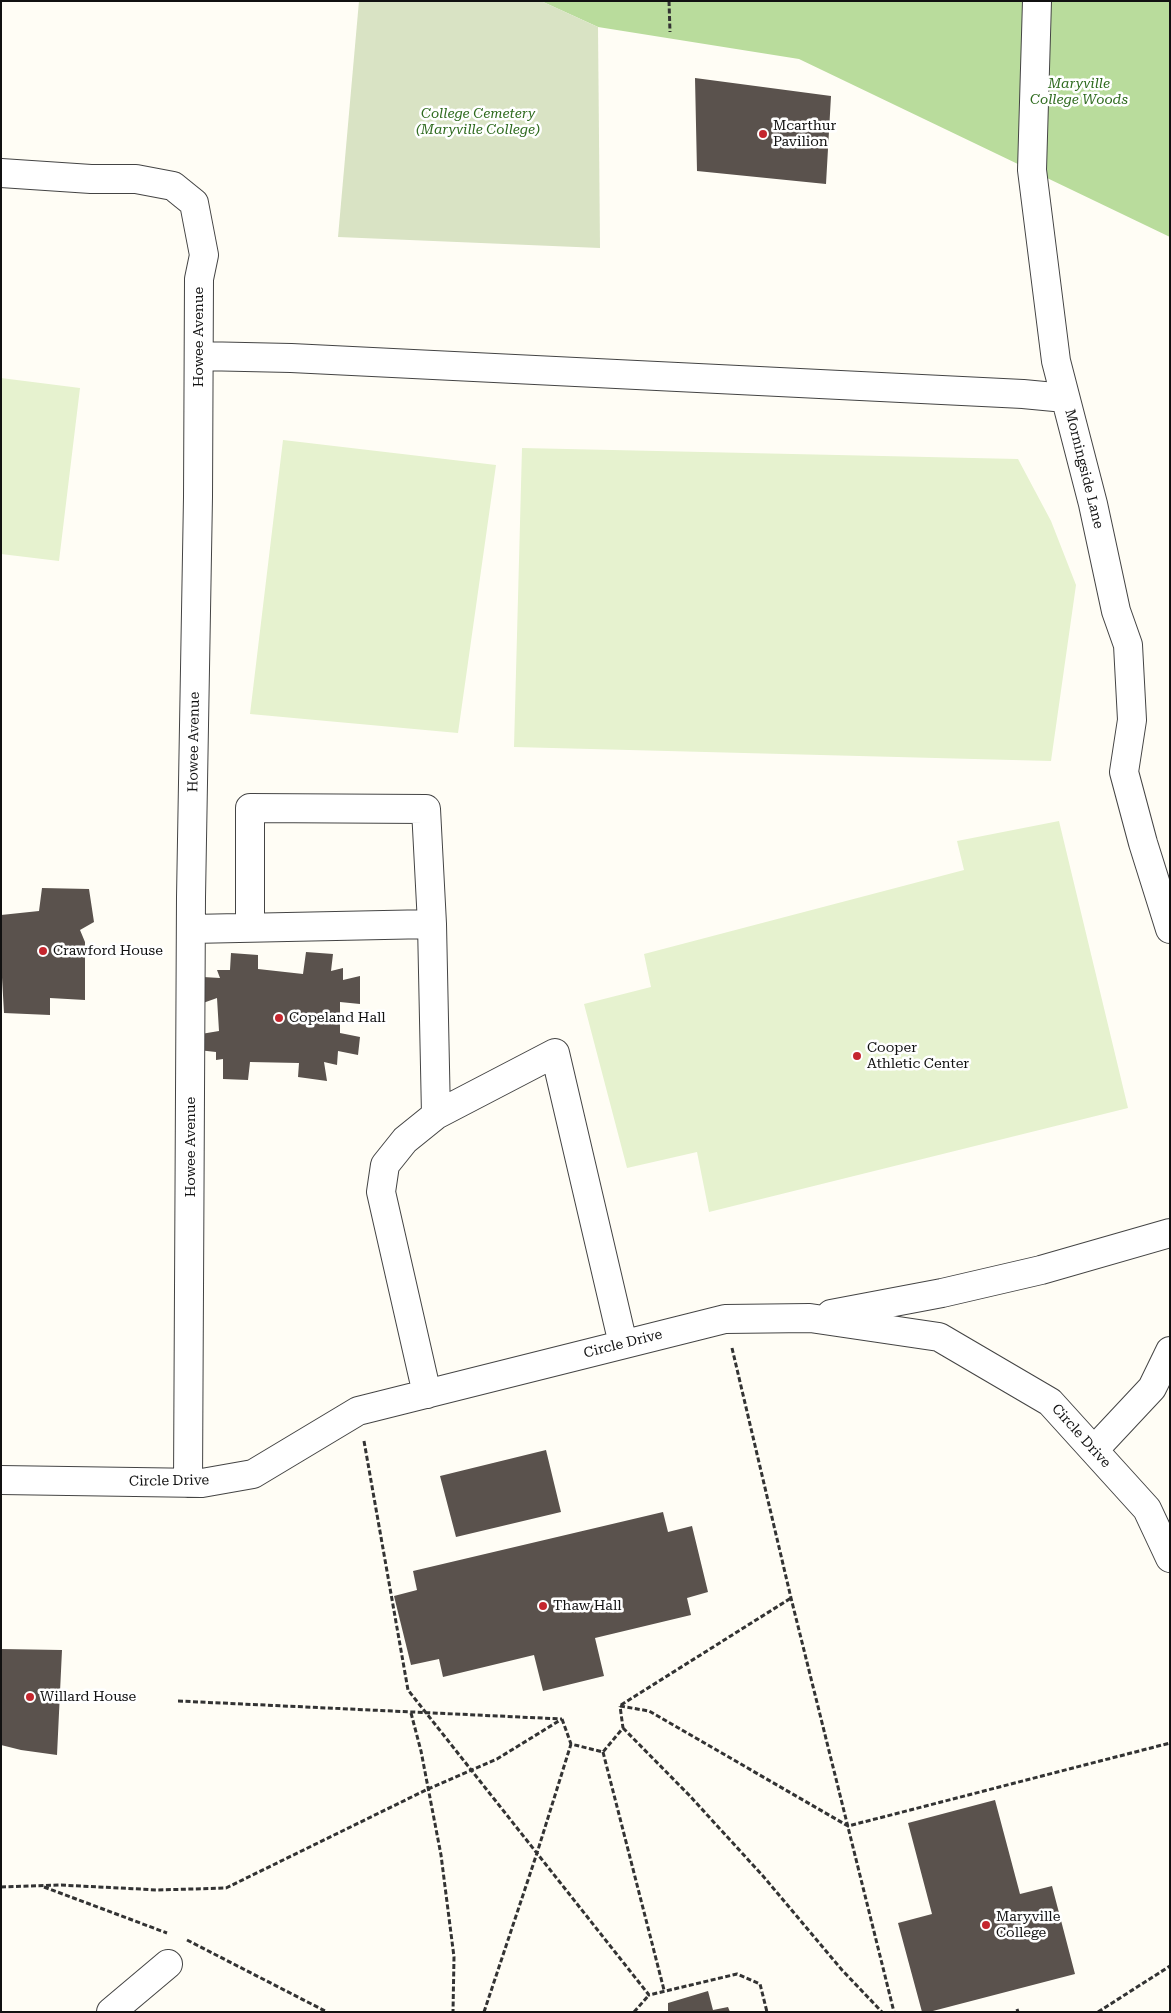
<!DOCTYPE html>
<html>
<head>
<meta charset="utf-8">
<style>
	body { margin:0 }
	#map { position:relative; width:1171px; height:2013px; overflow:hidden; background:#fffdf5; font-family:"Roboto Serif",serif }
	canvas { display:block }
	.frame { position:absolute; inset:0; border:2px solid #111; pointer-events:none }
</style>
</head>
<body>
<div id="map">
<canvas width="1171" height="2013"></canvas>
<div class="frame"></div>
</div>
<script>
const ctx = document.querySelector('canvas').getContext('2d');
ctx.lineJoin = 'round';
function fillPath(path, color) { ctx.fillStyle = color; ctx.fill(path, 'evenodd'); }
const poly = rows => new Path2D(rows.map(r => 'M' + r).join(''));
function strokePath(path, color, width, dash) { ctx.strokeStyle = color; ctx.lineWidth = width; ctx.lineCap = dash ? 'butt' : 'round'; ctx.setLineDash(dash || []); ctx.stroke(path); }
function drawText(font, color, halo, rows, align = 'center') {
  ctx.font = font + ' "Roboto Serif",serif'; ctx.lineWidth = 5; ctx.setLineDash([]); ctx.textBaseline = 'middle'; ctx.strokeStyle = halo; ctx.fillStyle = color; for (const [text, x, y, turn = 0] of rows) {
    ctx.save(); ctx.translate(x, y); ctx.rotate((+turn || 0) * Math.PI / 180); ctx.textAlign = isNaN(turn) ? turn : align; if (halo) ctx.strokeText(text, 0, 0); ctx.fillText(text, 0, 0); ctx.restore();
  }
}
fillPath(poly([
	[541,1,1170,1,1170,237,799,59,598,27]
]), '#b9dc9c');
fillPath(poly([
	[359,1,541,1,598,27,600,248,338,237]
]), '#d9e3c4');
fillPath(poly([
	[1,378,80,388,59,561,1,554],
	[283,440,496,465,458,733,250,714],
	[522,448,1018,459,1051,521,1076,585,1051,761,514,747],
	[1059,821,1128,1108,709,1212,697,1152,627,1168,584,1004,651,987,644,954,964,870,957,841]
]), '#e6f2cf');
fillPath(poly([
	[695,78,831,96,826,184,697,171],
	[42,888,89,889,94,922,80,930,85,942,85,1000,50,998,50,1015,4,1013,1,960,1,915,39,911],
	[306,952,333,954,331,971,343,968,343,980,360,976,360,1004,340,1002,340,1033,360,1037,358,1055,338,1051,337,1065,324,1062,327,1081,298,1077,299,1063,250,1062,248,1080,223,1079,223,1059,216,1060,216,1052,198,1050,201,1034,219,1031,217,998,203,1003,203,977,220,978,217,970,230,970,231,953,258,955,258,969,303,974],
	[546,1450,561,1512,456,1537,440,1476],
	[663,1512,668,1532,692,1526,708,1592,687,1598,691,1615,595,1638,604,1676,543,1691,534,1655,443,1677,439,1659,411,1665,394,1596,417,1590,413,1571],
	[1,1649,62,1650,57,1755,21,1750,1,1745],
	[995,1800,1020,1894,1052,1886,1075,1974,929,2012,922,2012,898,1923,932,1914,908,1823],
	[708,1991,713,2010,728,2007,730,2012,668,2012,668,2003]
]), '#5a524d');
const minor = poly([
	[1037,1,1032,170,1056,361,1093,504,1116,611,1128,645,1132,720,1124,772,1143,843,1170,929],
	[1,173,91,179,136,179,173,186,194,203,204,255,199,279,198,497,191,897,188,1483],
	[199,356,291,358,1023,394,1065,398],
	[191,929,432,924,426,809,250,808,250,927],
	[436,1115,555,1053,623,1344],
	[831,1314,942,1293,1041,1270,1170,1233],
	[427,1394,381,1192,385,1165,405,1140,436,1115,432,924],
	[1094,1450,1152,1388,1170,1351],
	[1,1480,202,1483,253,1474,358,1411,725,1319,810,1318,939,1337,1050,1402,1147,1509,1170,1558],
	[111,2012,168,1964]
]);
strokePath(minor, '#444', 30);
strokePath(poly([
	[669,1,670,32],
	[732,1348,791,1598,894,2012],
	[364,1441,408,1690,649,1995,737,1974,760,1984,767,2012],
	[178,1701,562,1719],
	[621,1705,791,1598],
	[620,1706,649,1711,848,1826,1170,1743],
	[411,1713,421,1751,441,1855,454,1957,453,2012],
	[562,1719,571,1744,603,1752,623,1728,620,1706],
	[623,1728,689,1795,763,1876,842,1970,882,2012],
	[603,1752,664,1990],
	[1,1887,61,1885,158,1890,226,1888,428,1789,497,1759,562,1719],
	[44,1887,167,1933],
	[187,1940,327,2012],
	[1017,2009,1018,2012],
	[484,2012,537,1853,571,1744],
	[634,2012,649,1995],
	[1098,2012,1170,1966]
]), '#333', 3, [5, 2.5]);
strokePath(minor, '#fff', 28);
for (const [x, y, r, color] of [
	[763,134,5,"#c4262e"],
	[43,951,5,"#c4262e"],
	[279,1018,5,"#c4262e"],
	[857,1056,5,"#c4262e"],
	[543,1606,5,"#c4262e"],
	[30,1697,5,"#c4262e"],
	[986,1925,5,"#c4262e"]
]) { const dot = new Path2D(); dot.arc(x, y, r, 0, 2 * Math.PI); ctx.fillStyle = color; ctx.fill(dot); strokePath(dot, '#fff', 2); }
drawText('italic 14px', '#2f6b1f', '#fff', [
	["Maryville",1079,84],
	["College Woods",1079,100],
	["College Cemetery",478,114],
	["(Maryville College)",478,130]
]);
drawText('14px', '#111', '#fff', [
	["Mcarthur",773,126],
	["Pavilion",773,142],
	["Crawford House",53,951],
	["Copeland Hall",289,1018],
	["Cooper",867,1048],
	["Athletic Center",867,1064],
	["Thaw Hall",553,1606],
	["Willard House",40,1697],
	["Maryville",996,1917],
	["College",996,1933]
], 'left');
drawText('14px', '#111', '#fff', [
	["Howee Avenue",199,337,-90],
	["Morningside Lane",1084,469,76],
	["Howee Avenue",194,742,-89],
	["Howee Avenue",191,1147,-90],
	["Circle Drive",623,1344,-14],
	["Circle Drive",1081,1436,48],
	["Circle Drive",169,1481,-1]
]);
</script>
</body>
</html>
